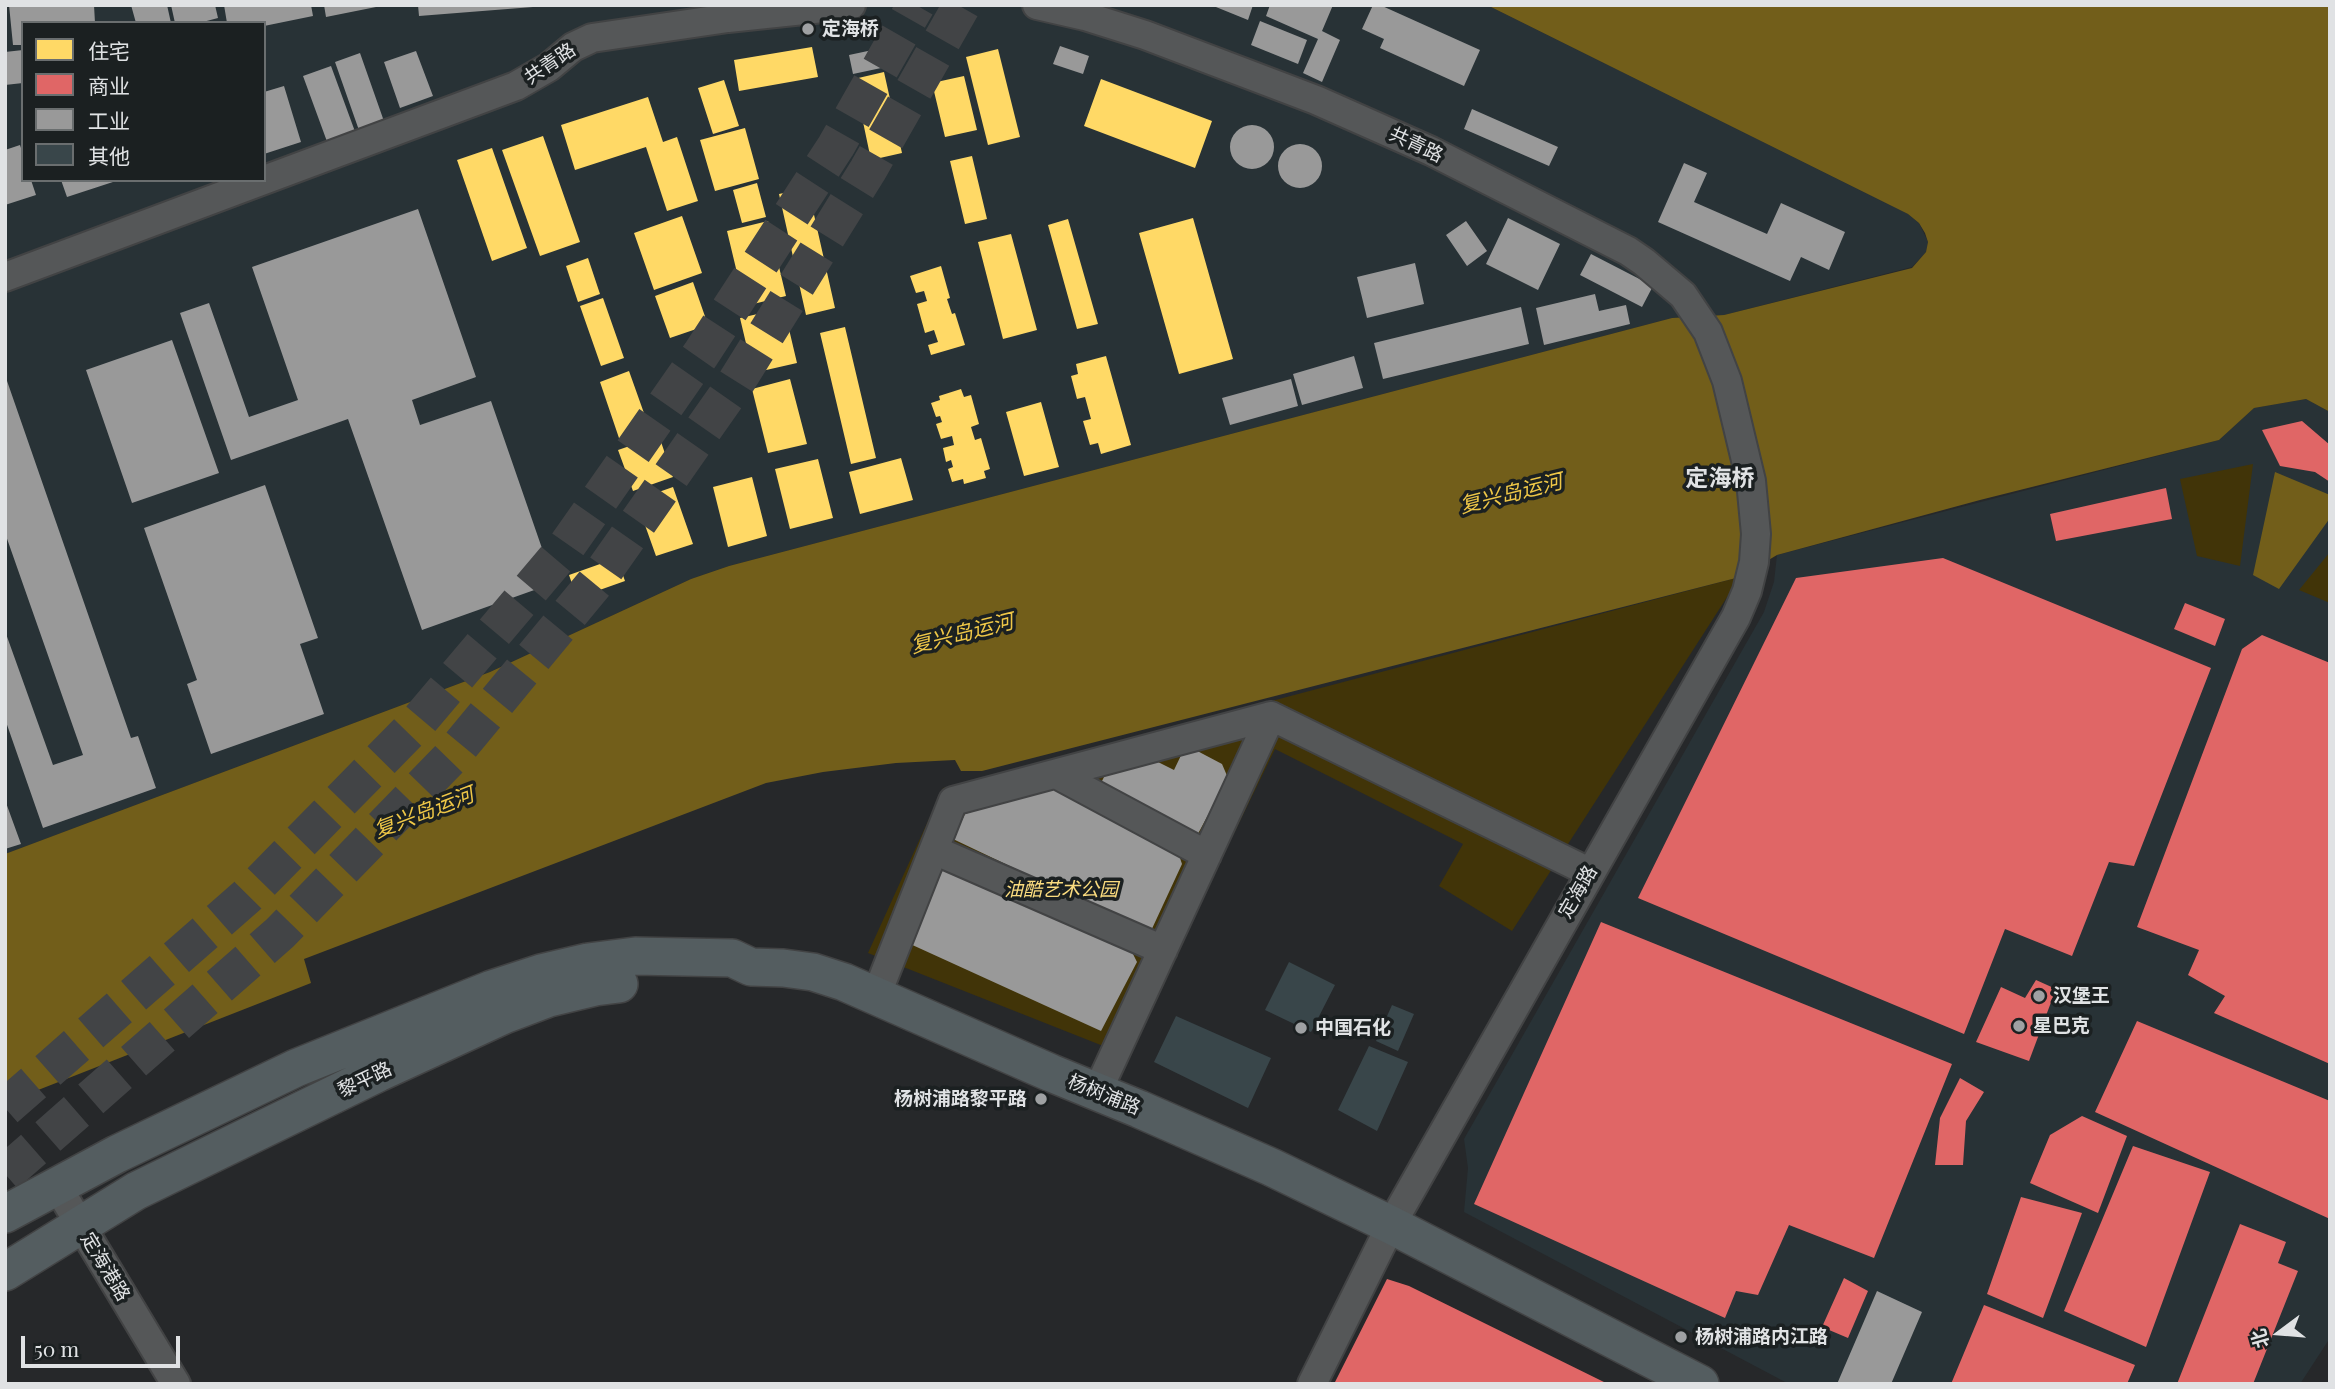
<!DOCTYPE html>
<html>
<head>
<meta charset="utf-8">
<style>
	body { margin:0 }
	#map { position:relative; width:2335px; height:1389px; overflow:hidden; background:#26282a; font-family:"Playfair Display","Noto Sans SC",serif }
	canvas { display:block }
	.frame { position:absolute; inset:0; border:7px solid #e0e2e4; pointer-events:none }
	.legend { position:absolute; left:21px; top:21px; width:245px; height:161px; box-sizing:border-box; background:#1b2021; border:2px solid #6a6e6f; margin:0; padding:9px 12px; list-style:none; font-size:21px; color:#e0e2e4 }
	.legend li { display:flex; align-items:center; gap:14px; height:35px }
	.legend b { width:35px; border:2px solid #6a6e6f }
	.north { position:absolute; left:2244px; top:1298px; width:70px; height:70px; -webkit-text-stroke:5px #1b2021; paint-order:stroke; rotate:254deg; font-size:19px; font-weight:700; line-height:28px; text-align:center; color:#e0e2e4 }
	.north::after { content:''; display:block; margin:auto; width:24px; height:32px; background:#e0e2e4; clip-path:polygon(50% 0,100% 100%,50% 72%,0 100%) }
	.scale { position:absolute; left:21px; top:1336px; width:159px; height:32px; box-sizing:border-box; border:4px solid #e0e2e4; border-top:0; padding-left:9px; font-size:21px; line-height:24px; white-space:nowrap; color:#e0e2e4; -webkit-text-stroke:5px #1b2021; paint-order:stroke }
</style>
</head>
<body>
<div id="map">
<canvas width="2335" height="1389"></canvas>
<div class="frame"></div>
<ul class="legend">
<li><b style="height:19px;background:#ffd966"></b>住宅</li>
<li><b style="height:19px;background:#e06666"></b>商业</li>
<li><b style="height:19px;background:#999"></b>工业</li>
<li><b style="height:19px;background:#39464a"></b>其他</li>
</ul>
<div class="north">北</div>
<div class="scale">50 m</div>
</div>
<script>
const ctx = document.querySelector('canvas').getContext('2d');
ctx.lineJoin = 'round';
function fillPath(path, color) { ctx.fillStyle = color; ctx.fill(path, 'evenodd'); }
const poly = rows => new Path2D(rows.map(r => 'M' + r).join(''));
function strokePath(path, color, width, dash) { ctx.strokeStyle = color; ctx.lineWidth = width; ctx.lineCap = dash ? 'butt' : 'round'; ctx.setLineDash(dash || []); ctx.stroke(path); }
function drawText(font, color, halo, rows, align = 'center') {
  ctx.font = font + ' "Playfair Display","Noto Sans SC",serif'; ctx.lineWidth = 7; ctx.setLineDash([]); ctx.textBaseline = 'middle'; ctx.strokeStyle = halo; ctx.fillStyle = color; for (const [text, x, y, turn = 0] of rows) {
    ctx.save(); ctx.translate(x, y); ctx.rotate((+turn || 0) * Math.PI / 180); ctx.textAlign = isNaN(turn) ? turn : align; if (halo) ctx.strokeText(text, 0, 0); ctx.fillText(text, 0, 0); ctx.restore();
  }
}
fillPath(poly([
	[5,5,1487,5,1908,214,1919,223,1928,242,1926,252,1912,267,1724,315,1672,318,729,566,691,579,490,672,5,854],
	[23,23,264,23,264,180,23,180],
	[2306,399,2330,412,2330,1338,2300,1384,1789,1384,1464,1212,1468,1168,1464,1139,1764,612,1774,582,1777,555,2219,440,2254,408]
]), '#283236');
fillPath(poly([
	[2253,464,2240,566,2197,556,2180,479],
	[2330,552,2330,603,2299,590],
	[1740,577,1512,931,1439,886,1463,844,1275,749,1126,1055,868,953,943,788]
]), '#413408');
fillPath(poly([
	[1487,5,2330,5,2330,412,2306,399,2254,408,2219,440,1980,500,1777,555,1740,577,982,771,961,771,955,760,896,763,823,772,766,783,304,959,311,983,5,1103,5,854,490,672,691,579,729,566,1672,318,1724,315,1912,268,1926,252,1928,242,1925,233,1919,223,1908,214],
	[2275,472,2330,495,2330,518,2279,589,2253,575]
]), '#725e1a');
fillPath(poly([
	[812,47,818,77,739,91,734,60],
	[998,49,1020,137,988,145,966,57],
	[884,72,902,153,871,160,854,79],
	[964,76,977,130,945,137,932,83],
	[1101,79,1212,121,1195,168,1084,126],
	[724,80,739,126,713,134,698,88],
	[648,97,663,142,677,137,698,201,667,211,646,147,575,170,561,125],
	[745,128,759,179,715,191,700,140],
	[543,136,580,242,540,256,502,150],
	[492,148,527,248,492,261,457,160],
	[972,156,987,219,965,224,950,161],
	[757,183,766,217,742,223,733,190],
	[808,188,835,308,806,315,779,194],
	[682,216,702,273,654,290,634,233],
	[1193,218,1233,359,1179,374,1139,233],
	[1068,219,1098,324,1077,329,1048,225],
	[768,221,786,296,745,306,727,231],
	[1011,234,1037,330,1003,339,978,242],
	[588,258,600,294,578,302,566,266],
	[941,266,950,298,947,299,952,314,955,313,965,345,931,355,928,345,938,342,934,330,925,333,917,304,927,301,924,291,916,293,910,276],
	[693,282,708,325,670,338,655,296],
	[603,298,624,358,601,366,580,306],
	[784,308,797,363,753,373,740,318],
	[845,327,876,458,851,464,820,333],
	[1106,356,1131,445,1101,454,1098,443,1090,445,1083,421,1091,419,1085,397,1077,399,1071,376,1078,374,1076,364],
	[629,371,650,430,620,441,600,382],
	[790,379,807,444,768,453,752,389],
	[961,389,964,397,971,395,979,424,971,427,975,440,981,438,990,469,984,471,986,478,964,484,963,479,952,482,948,469,953,467,951,460,946,462,943,448,954,445,952,436,941,439,936,424,942,422,940,416,936,417,931,403,940,400,939,396],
	[1041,402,1059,467,1024,476,1006,412],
	[659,436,673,477,633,491,618,450],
	[901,458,913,500,860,514,849,472],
	[818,459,833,518,790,529,775,469],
	[752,477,767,536,728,547,713,487],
	[673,487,693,544,656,556,636,500],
	[617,558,625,581,577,598,569,575]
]), '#ffd966');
fillPath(poly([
	[2302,421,2330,445,2330,482,2315,472,2280,466,2262,430],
	[2166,488,2172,519,2056,541,2050,514],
	[1943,558,2211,668,2134,866,2109,862,2072,956,2005,929,1964,1034,1638,898,1796,578],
	[2185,603,2225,619,2215,646,2174,629],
	[2262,635,2330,663,2330,1064,2214,1013,2225,996,2188,975,2199,950,2137,927,2242,649],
	[1601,922,1952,1064,1874,1258,1789,1225,1758,1295,1736,1291,1725,1318,1474,1204],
	[2036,980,2056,989,2029,1061,1976,1042,2001,987,2025,998],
	[2137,1021,2330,1101,2330,1219,2095,1112],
	[1960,1078,1984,1092,1966,1121,1963,1165,1935,1165,1940,1118],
	[2082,1116,2127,1136,2098,1213,2030,1183,2050,1135],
	[2133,1146,2210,1172,2146,1347,2064,1311],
	[2021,1197,2082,1213,2043,1318,1987,1294],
	[2240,1224,2286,1242,2278,1263,2298,1271,2253,1384,2177,1384],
	[1844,1278,1868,1291,1848,1338,1822,1327],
	[1387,1279,1409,1286,1608,1384,1334,1384],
	[1984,1305,2135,1365,2127,1384,1951,1384]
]), '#e06666');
fillPath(poly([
	[9,5,94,5,95,23,23,23,23,45,13,45],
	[131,5,167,5,171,23,136,23],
	[171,5,215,5,218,18,199,23,175,23],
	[224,5,311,5,313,16,264,26,264,23,227,23],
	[324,5,380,5,381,6,326,17],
	[418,5,533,5,533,7,419,16],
	[1211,5,1253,5,1248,20],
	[1270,5,1333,5,1322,31,1340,40,1322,82,1303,73,1318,39,1266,16],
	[1373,5,1380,5,1480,50,1464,86,1380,48,1384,39,1362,29],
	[1260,21,1307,40,1298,64,1251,45],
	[896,45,900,64,853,74,849,55],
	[1060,46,1089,56,1083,74,1053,64],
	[23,50,23,83,5,85,5,52],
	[416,51,433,96,400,108,384,62],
	[360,53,386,127,361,136,335,62],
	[331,66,357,137,329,147,303,76],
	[284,86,301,142,264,154,264,92],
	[1472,109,1558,147,1549,166,1464,129],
	'1230 147a22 22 0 1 1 44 0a22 22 0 1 1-44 0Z',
	'1278 166a22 22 0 1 1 44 0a22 22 0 1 1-44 0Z',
	[20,145,23,154,23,180,31,180,36,195,5,205,5,150],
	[1684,163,1707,173,1694,202,1767,234,1781,203,1845,232,1829,270,1801,257,1790,281,1658,222],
	[61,180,116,180,116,181,67,197],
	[418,209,476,377,412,400,420,425,491,401,554,583,422,630,348,419,231,460,180,313,209,303,249,417,298,400,252,267],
	[1508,218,1560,244,1538,290,1486,264],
	[1466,221,1487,251,1467,266,1446,235],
	[1591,254,1653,286,1642,307,1580,275],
	[1415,263,1424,304,1367,318,1357,277],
	[1595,294,1599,311,1626,305,1630,324,1544,345,1536,308],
	[1521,307,1529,344,1383,379,1374,343],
	[172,340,219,473,132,503,86,370],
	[1354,356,1363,388,1302,405,1293,374],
	[6,378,131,738,138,736,156,788,43,828,5,719,5,631,53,765,83,755,5,533],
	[1291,379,1298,406,1230,425,1222,398],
	[265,485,318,638,300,644,324,714,211,754,187,684,197,680,144,528],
	[1186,745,1222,764,1228,778,1193,843,1097,791,1105,775,1150,758,1174,770],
	[1047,785,1177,849,1182,864,1150,933,953,839,965,814],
	[5,800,21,844,5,849],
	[949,863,1130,948,1137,962,1101,1031,908,943,936,869],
	[1877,1291,1922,1312,1891,1384,1837,1384]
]), '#999');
fillPath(poly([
	[1289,962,1335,985,1311,1032,1265,1010],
	[1392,1005,1414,1014,1398,1051,1376,1041],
	[1176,1016,1271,1058,1248,1108,1154,1062],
	[1369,1046,1408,1062,1377,1131,1338,1110]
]), '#39464a');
strokePath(poly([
	[5,1108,247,896,418,722,566,547,701,354,836,146,916,5],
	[5,1174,280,933,451,757,599,578,735,384,868,170,962,5]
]), '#424446', 38, [38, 19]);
const minor = poly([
	[1037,5,1085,16,1145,35,1316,100,1431,151,1628,251,1644,262,1683,295,1708,332,1727,381,1751,481,1756,534,1754,562,1747,591,1736,617,1391,1225,1312,1384],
	[264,180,516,86,549,67,573,47,592,38,728,18,851,5],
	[5,277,264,180],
	[1056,774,1207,855],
	[934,850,1163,950],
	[876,996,953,801,1271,716,1589,872],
	[1097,1092,1271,716],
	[57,1186,176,1384]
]);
const major = poly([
	[5,1214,117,1154,296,1068,492,989,541,973,588,962,635,956,732,958,751,967,783,968,813,972,844,982,1051,1073,1139,1109,1271,1167,1391,1225,1700,1384],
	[5,1272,136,1191,378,1073,504,1015,549,998,595,987,619,984]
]);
strokePath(minor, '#424344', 32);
strokePath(major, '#424344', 40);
strokePath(minor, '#555758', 28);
strokePath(major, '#545d60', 37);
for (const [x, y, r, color] of [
	[808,29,7,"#9fa1a3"],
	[2039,996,7,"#9fa1a3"],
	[2019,1026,7,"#9fa1a3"],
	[1301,1028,7,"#9fa1a3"],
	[1041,1099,7,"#9fa1a3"],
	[1681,1337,7,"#9fa1a3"]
]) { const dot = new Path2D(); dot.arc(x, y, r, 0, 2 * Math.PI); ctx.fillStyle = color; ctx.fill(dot); strokePath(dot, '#1b2021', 2.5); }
drawText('bold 19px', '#e0e2e4', '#1b2021', [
	["定海桥",822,29],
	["汉堡王",2053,996],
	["星巴克",2033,1026],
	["中国石化",1315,1028],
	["杨树浦路黎平路",1027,1099,"right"],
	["杨树浦路内江路",1695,1337]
], 'left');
drawText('19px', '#e0e2e4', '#1b2021', [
	["共青路",550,64,-34],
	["共青路",1416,145,25],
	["定海路",1578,892,-60],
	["黎平路",365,1080,-25],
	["杨树浦路",1104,1095,22],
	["定海港路",105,1267,59]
]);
drawText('italic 19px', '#fbdc7f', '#1b2021', [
	["油酷艺术公园",1061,890]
]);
drawText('italic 21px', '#efc747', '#1b2021', [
	["复兴岛运河",1511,494,-14],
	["复兴岛运河",962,634,-14],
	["复兴岛运河",424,813,-21]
]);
drawText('bold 23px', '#e0e2e4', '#1b2021', [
	["定海桥",1720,479]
]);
</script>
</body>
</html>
